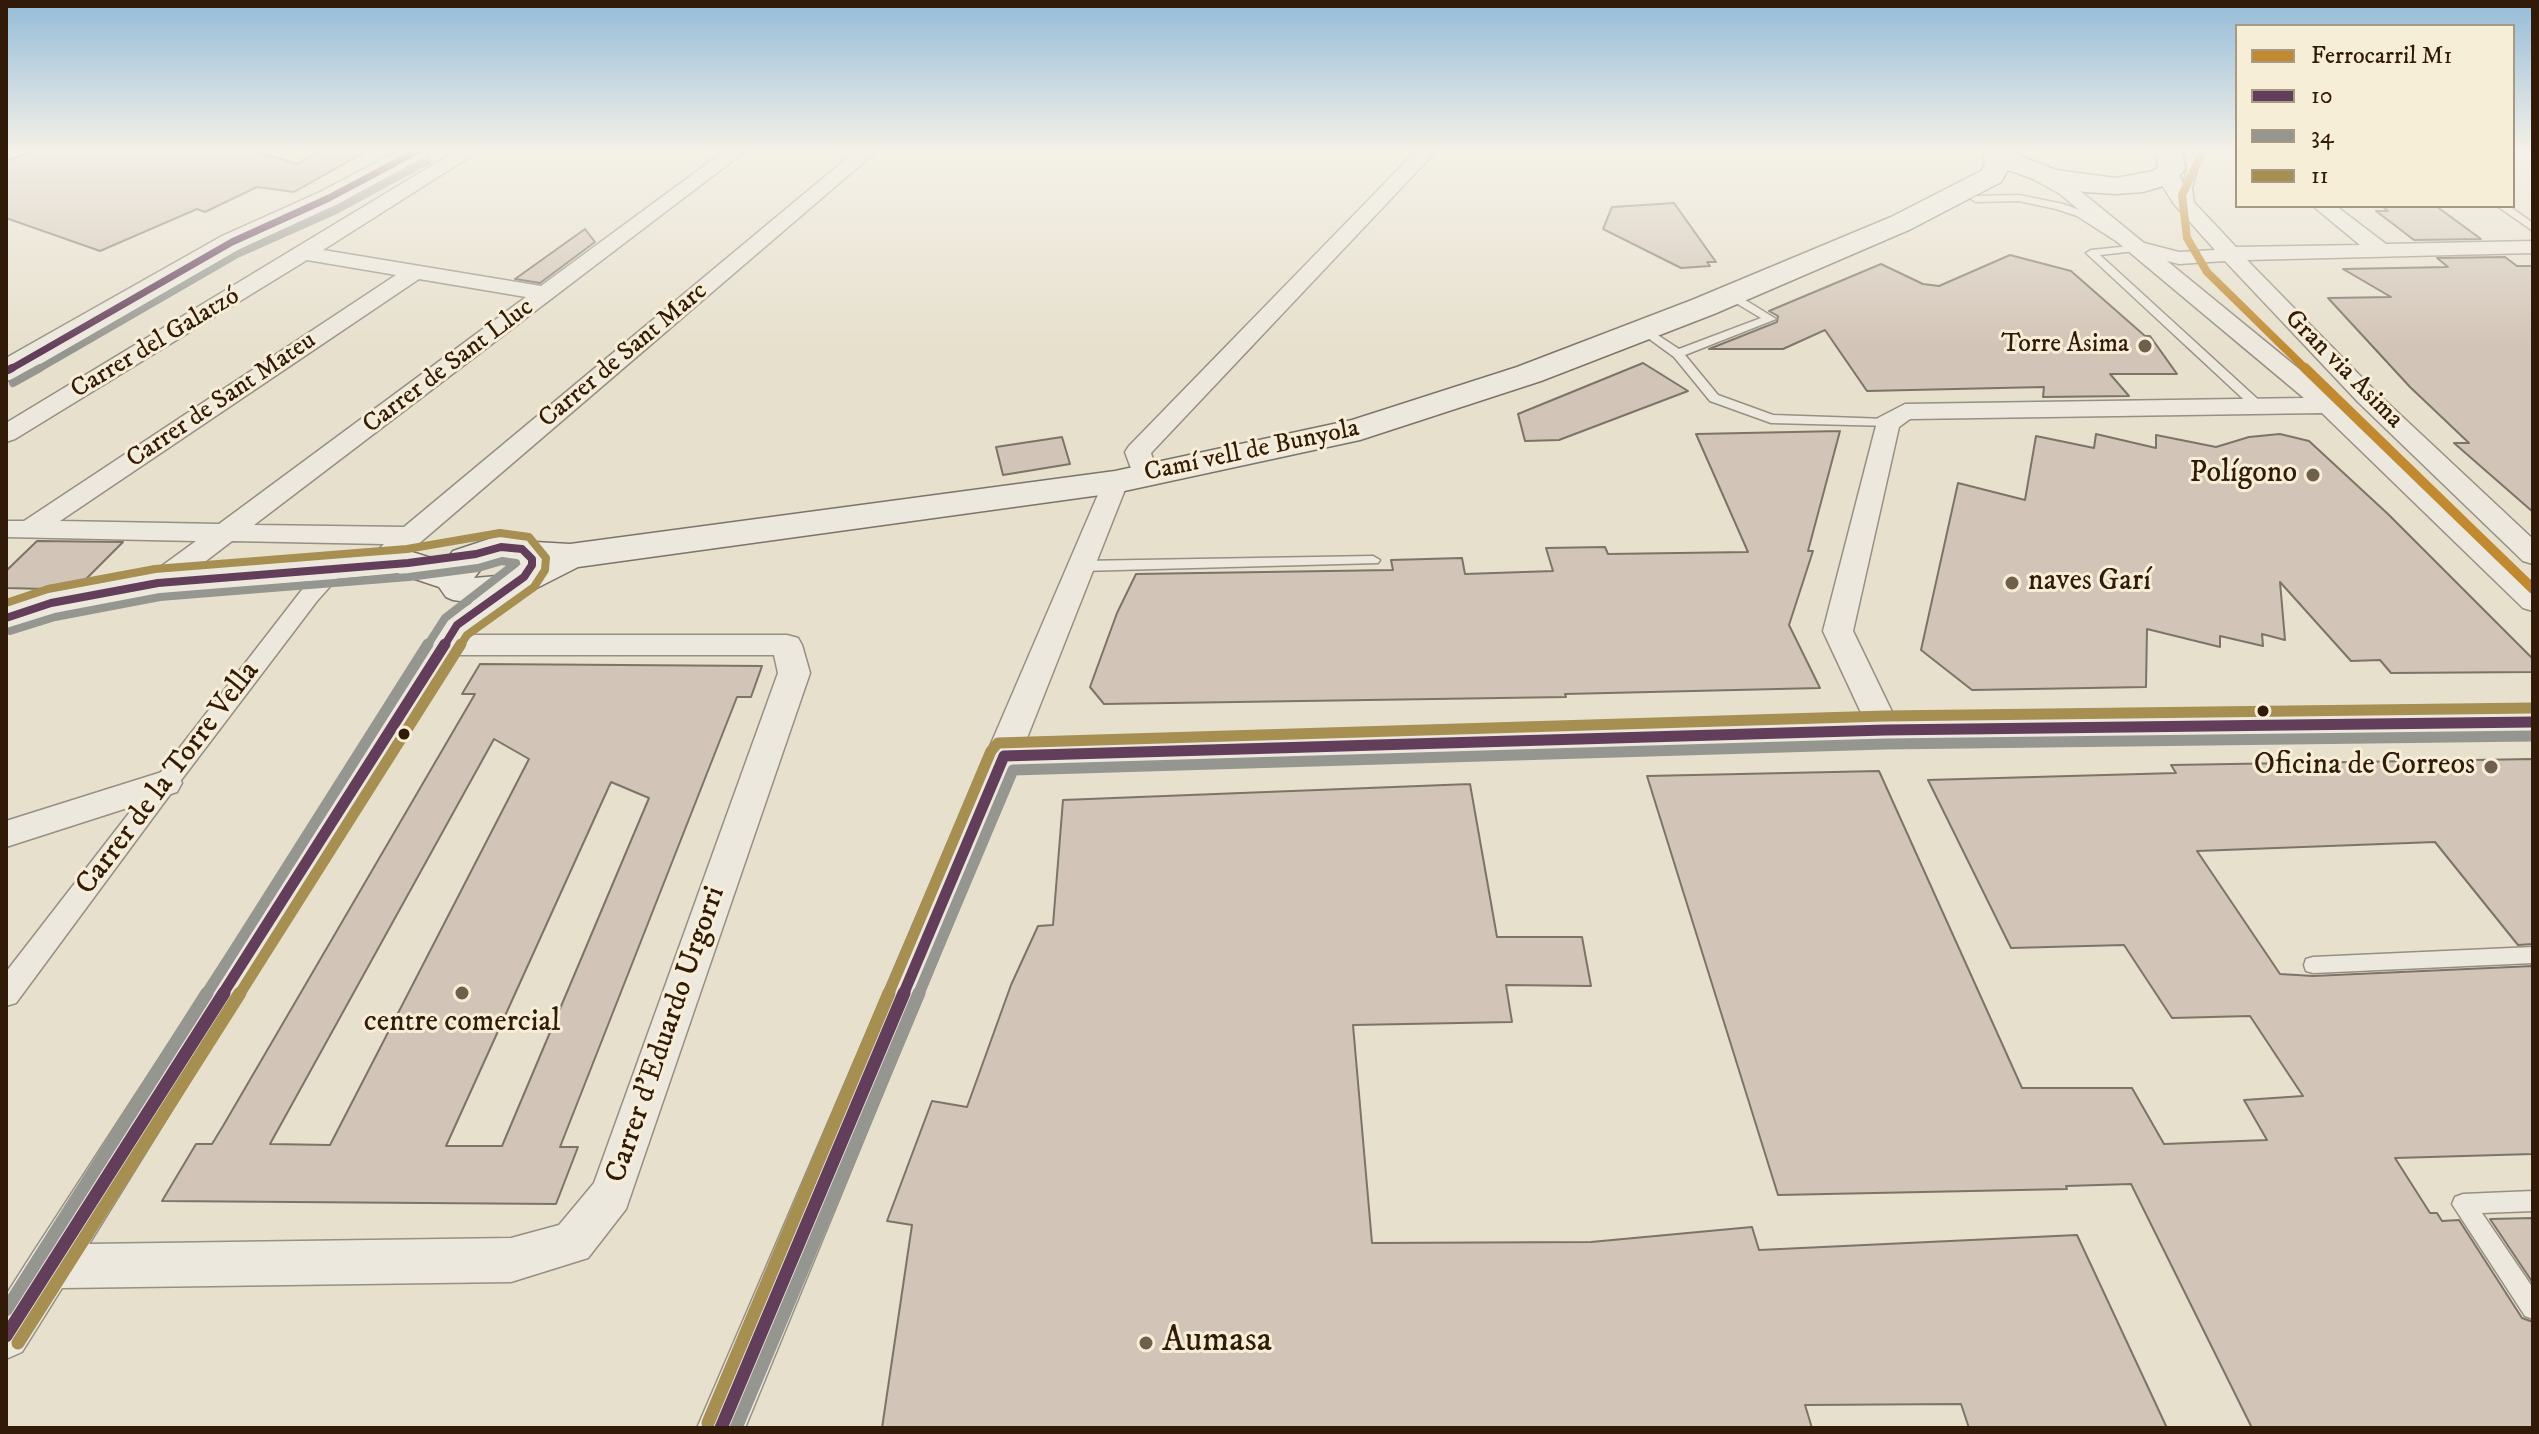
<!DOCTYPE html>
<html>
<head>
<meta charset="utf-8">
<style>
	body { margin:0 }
	#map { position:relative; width:2539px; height:1434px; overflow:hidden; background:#e7e0cd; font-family:"IM FELL DW Pica",serif }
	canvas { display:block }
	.frame { position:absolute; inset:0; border:8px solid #321a09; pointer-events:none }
	.legend { position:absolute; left:2235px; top:24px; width:280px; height:184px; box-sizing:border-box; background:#f7eed7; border:2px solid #a89985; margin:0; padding:10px 14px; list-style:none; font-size:24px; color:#321a09 }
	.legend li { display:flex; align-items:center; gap:16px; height:40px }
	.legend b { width:40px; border:2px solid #a89985 }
</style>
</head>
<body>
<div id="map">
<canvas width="2539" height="1434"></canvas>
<div class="frame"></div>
<ul class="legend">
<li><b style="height:10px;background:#c18a31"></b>Ferrocarril M1</li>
<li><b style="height:10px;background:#623e5a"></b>10</li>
<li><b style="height:10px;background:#969691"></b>34</li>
<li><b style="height:10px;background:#a68f50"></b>11</li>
</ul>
</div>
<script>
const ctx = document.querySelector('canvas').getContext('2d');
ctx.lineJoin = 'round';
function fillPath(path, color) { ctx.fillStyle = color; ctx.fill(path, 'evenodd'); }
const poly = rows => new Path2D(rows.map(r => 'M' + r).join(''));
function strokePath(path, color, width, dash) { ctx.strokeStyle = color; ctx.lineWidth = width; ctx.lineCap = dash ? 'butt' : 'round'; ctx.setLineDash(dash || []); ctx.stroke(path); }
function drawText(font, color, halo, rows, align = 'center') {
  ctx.font = font + ' "IM FELL DW Pica",serif'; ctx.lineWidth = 6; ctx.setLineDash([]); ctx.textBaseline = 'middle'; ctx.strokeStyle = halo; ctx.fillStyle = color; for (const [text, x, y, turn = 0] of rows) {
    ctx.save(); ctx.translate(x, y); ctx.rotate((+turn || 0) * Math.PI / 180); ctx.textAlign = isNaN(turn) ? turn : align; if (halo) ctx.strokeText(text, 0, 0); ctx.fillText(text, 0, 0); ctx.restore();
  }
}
const building = poly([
	[39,149,251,149,297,164,323,149,370,149,294,192,257,187,205,212,197,209,100,251,6,218,6,161,39,149],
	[1674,203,1716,262,1707,262,1710,266,1681,268,1603,229,1612,207,1674,203],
	[2382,206,2436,206,2481,239,2414,240,2376,211,2388,211,2382,206],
	[585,229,595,242,540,283,515,279,585,229],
	[2010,255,2071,271,2145,336,2150,336,2177,374,2110,374,2129,396,2043,397,2044,387,1867,391,1825,330,1783,349,1709,349,1777,322,1778,316,1769,311,1881,264,1923,284,1939,286,2010,255],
	[2505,257,2517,266,2533,266,2533,512,2454,443,2469,443,2410,387,2328,298,2391,297,2343,269,2448,267,2437,258,2505,257],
	[1643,363,1688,391,1559,440,1525,441,1518,414,1643,363],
	[1840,431,1808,551,1813,551,1789,625,1820,688,1565,694,1566,697,1104,704,1090,687,1117,613,1136,574,1393,570,1391,560,1462,558,1465,574,1553,571,1546,548,1605,547,1608,554,1748,552,1696,434,1840,431],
	[2096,434,2156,448,2156,435,2216,447,2249,437,2280,434,2309,441,2388,514,2533,659,2533,672,2391,673,2380,660,2351,661,2280,582,2285,640,2262,634,2263,646,2220,636,2220,647,2147,629,2146,687,1972,690,1921,650,1958,483,2025,500,2036,436,2094,448,2096,434],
	[1062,437,1070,464,1003,475,996,447,1062,437],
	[37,541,123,542,84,581,45,589,6,588,6,571,37,541],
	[480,664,762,666,751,697,737,697,560,1147,578,1147,556,1204,162,1201,196,1144,212,1144,223,1126,475,694,462,694,480,664],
	[494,739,529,759,330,1145,270,1144,494,739],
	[611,782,649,798,502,1146,446,1146,611,782],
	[2533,759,2533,944,2518,945,2435,842,2197,851,2280,974,2313,976,2533,966,2533,1154,2395,1158,2430,1213,2437,1213,2442,1221,2459,1220,2522,1318,2533,1322,2533,1428,2252,1428,2131,1184,2066,1186,2067,1189,1778,1195,1647,776,1879,771,2022,1088,2132,1088,2164,1144,2267,1140,2244,1100,2303,1096,2250,1016,2172,1018,2124,945,2011,948,1928,780,2176,773,2171,765,2533,759],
	[1470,784,1497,937,1582,937,1591,986,1506,985,1512,1022,1353,1025,1372,1243,1591,1242,1752,1227,1759,1250,2077,1235,2167,1428,1969,1428,1961,1404,1805,1405,1812,1428,882,1428,912,1225,887,1221,932,1101,967,1107,1011,985,1038,926,1053,925,1063,800,1470,784],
	[2533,1218,2533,1283,2490,1219,2533,1218]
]);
fillPath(building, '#d2c4b6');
strokePath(building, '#7c7468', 2);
const service = poly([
	[2182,149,2192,149,2198,166,2192,188,2195,210,2190,213,2185,210,2182,188,2188,166,2182,149],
	[2019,195,2063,204,2085,212,2125,239,2116,241,2077,216,2056,209,2019,201,1976,202,1971,199,1976,196,2019,195],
	[2497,206,2509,206,2533,223,2533,231,2497,206],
	[2140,245,2145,248,2144,250,2100,255,2262,403,2262,409,2254,409,2086,253,2091,250,2140,245],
	[1726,293,1734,293,1776,319,1685,355,1718,395,1773,415,1887,419,1891,420,1891,426,1771,423,1710,401,1674,357,1637,330,1647,328,1679,349,1761,318,1726,297,1726,293],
	[1373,556,1380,560,1378,563,1081,571,1074,566,1081,561,1373,556],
	[2533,947,2533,963,2313,973,2306,971,2304,965,2306,959,2313,957,2533,947],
	[2533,1191,2533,1211,2482,1213,2533,1288,2533,1319,2525,1316,2452,1204,2455,1197,2463,1194,2533,1191]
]);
const pedestrian = poly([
	[335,560,343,562,346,567,343,572,317,601,163,804,16,1003,6,1006,6,972,301,591,327,562,335,560]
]);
const minor = poly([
	[459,149,482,149,323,250,541,286,727,149,748,149,254,525,404,527,858,149,879,149,388,570,378,573,368,570,364,564,384,544,232,541,168,590,158,592,148,590,144,583,148,576,196,541,6,537,6,521,24,521,396,275,307,260,15,439,6,442,6,423,459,149],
	[419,279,526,297,219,524,60,521,419,279],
	[1418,149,1438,149,1151,453,1158,476,1154,482,1136,482,1125,452,1129,446,1418,149],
	[2033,165,2074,186,2144,243,2179,252,2215,250,2174,204,2160,182,2159,173,2169,167,2176,169,2189,197,2236,247,2360,245,2313,206,2336,206,2386,244,2533,241,2533,253,2247,260,2376,392,2533,539,2533,564,2523,561,2358,402,2225,261,2179,264,2167,261,2337,400,2533,584,2533,611,2523,608,2322,413,1910,419,1899,427,1853,631,1895,718,2533,711,2533,733,1885,742,1016,768,745,1428,697,1428,1106,476,1124,476,1128,482,1025,743,1864,719,1823,631,1878,418,1905,404,2304,398,2060,194,2026,175,2023,171,2026,167,2033,165],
	[511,576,521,578,526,585,521,592,466,635,787,635,798,638,802,645,810,673,626,1209,588,1258,511,1282,62,1288,22,1352,6,1359,6,1295,34,1251,446,618,469,605,501,578,511,576],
	[453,655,774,655,778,673,594,1183,559,1225,511,1238,89,1244,453,655],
	[165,771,177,774,182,783,177,792,6,847,6,821,165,771]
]);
const tertiary = poly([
	[402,149,433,149,430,154,338,204,242,248,17,378,6,381,6,358,222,236,320,192,402,149],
	[408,551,421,555,427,563,421,571,158,595,57,614,6,631,6,604,51,590,158,571,408,551]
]);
const secondary = poly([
	[1982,149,2013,149,2021,156,2056,170,2116,178,2153,171,2158,167,2155,149,2181,149,2185,169,2173,183,2143,192,2116,194,2085,192,2048,184,2008,170,2001,182,1911,229,1714,314,1541,381,1360,440,1115,493,578,567,525,594,488,605,453,600,446,597,439,587,394,572,388,563,394,554,408,551,445,562,453,551,501,535,513,535,535,542,570,544,1115,471,1352,420,1517,367,1692,300,1891,217,1981,171,1985,164,1982,149],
	[507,559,521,564,497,576,474,578,481,569,507,559]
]);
strokePath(service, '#968f82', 3);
strokePath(pedestrian, '#968f82', 3);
strokePath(minor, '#968f82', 3);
strokePath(tertiary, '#968f82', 3);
strokePath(secondary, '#7c7468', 3);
fillPath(service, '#ece8de');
fillPath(pedestrian, '#ece8de');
fillPath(minor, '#ece8de');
fillPath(tertiary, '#ece8de');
fillPath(secondary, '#ece8de');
strokePath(poly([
	[9,370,232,242,329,198,421,149]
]), '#623e5a', 7);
strokePath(poly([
	[6,371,12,368],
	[6,618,51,603,158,583,408,563,476,554,501,547,522,549,532,559,532,565,524,577,457,625,444,646]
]), '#623e5a', 8);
strokePath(poly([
	[222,995,445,644],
	[903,995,1004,756,1885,730,2533,722]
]), '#623e5a', 11);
strokePath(poly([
	[6,1336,224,993],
	[721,1428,904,993]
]), '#623e5a', 13);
strokePath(poly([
	[37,370,238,254,335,211,428,161]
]), '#969691', 7);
strokePath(poly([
	[13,383,40,368],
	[10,631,55,617,160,597,409,577,478,568,502,561,516,563,445,618,427,646]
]), '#969691', 8);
strokePath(poly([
	[206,995,428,644],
	[918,995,1013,770,1885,744,2533,736]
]), '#969691', 11);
strokePath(poly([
	[6,1310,207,993],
	[736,1428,919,993]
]), '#969691', 13);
strokePath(poly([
	[6,603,48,589,155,569,407,549,500,533,529,537,546,558,545,570,534,587,467,635,460,646]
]), '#a68f50', 8);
strokePath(poly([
	[239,995,461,644],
	[888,995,991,751,998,743,1885,716,2533,708]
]), '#a68f50', 11);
strokePath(poly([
	[18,1343,240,993],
	[708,1423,889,993]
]), '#a68f50', 13);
strokePath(poly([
	[2204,149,2182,195,2187,238,2207,272,2307,370]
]), '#c18a31', 8);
strokePath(poly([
	[2305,368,2533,589]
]), '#c18a31', 10);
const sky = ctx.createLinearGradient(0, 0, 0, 350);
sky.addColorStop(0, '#94bcd9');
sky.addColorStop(0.43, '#f4f1e8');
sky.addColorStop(1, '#f4f1e800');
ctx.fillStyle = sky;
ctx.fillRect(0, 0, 2539, 350);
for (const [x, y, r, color] of [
	[2145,346,8,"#715f4e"],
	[2313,475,8,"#715f4e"],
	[2012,583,8,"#715f4e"],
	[2263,711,7,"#321a09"],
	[404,734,7,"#321a09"],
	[2491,767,8,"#715f4e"],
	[462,993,8,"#715f4e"],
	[1146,1343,8,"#715f4e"]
]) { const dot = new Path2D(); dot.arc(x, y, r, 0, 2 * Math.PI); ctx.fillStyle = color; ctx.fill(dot); strokePath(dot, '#f7eed7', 3); }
drawText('26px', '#321a09', '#f7eed7', [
	["Carrer del Galatzó",156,344,-31],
	["Carrer de Sant Marc",624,356,-40],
	["Carrer de Sant Lluc",449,367,-37],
	["Gran via Asima",2343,370,45],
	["Carrer de Sant Mateu",222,401,-34],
	["Camí vell de Bunyola",1252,452,-12]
]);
drawText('26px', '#321a09', '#f7eed7', [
	["Torre Asima",2129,346]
], 'right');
drawText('30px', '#321a09', '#f7eed7', [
	["Polígono",2297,475],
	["naves Garí",2028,583,"left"],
	["Oficina de Correos",2475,767],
	["centre comercial",462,1024,"center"]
], 'right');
drawText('30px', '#321a09', '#f7eed7', [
	["Carrer de la Torre Vella",169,779,-53],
	["Carrer d'Eduardo Urgorri",667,1035,-71]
]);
drawText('36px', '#321a09', '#f7eed7', [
	["Aumasa",1162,1343]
], 'left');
</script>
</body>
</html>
